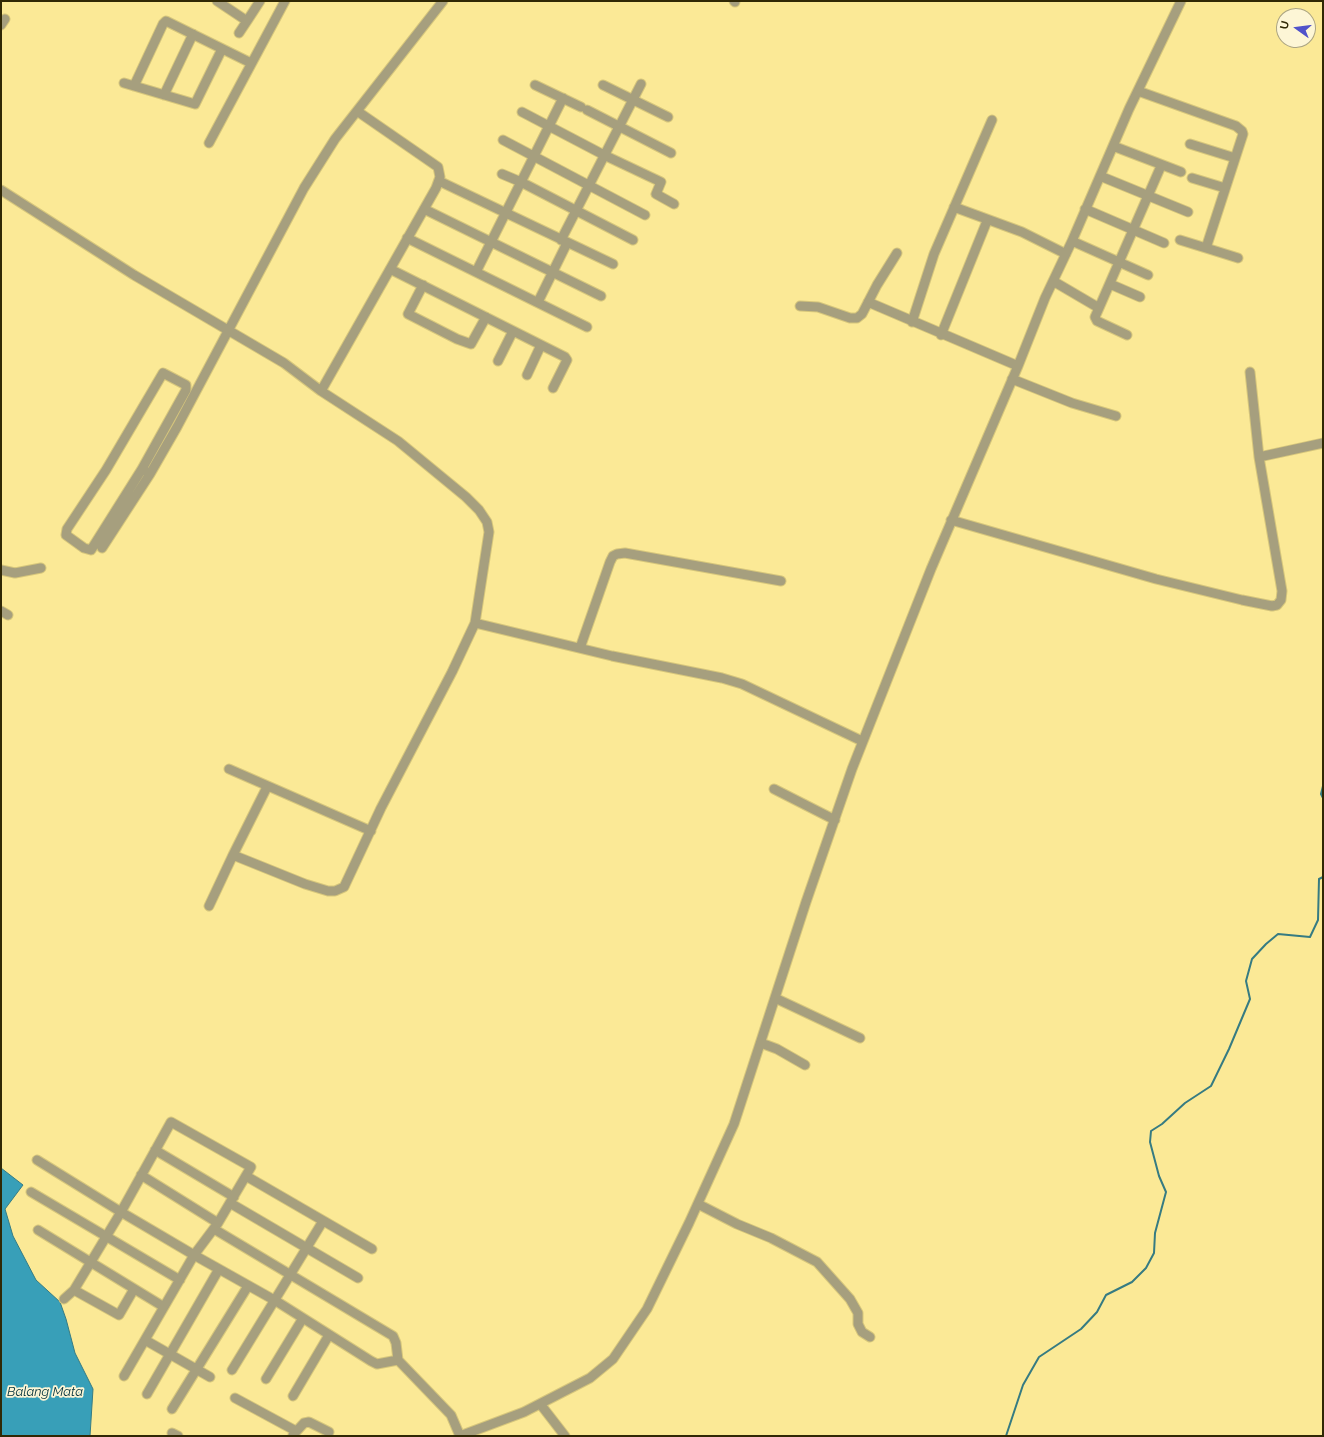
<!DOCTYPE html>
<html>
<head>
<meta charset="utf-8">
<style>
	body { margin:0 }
	#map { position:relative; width:1324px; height:1437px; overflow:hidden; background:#fbe996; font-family:Raleway,sans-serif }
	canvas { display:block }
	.frame { position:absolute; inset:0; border:2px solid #302805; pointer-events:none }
	.north { position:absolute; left:1276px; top:8px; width:40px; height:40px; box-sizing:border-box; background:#fdf6d6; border:1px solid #aba482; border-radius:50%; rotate:284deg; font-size:11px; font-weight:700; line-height:16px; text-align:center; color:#302805 }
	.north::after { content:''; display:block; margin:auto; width:14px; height:18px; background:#5153ca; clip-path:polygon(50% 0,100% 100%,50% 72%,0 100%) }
</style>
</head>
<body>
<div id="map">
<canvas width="1324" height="1437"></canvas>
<div class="frame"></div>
<div class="north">U</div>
</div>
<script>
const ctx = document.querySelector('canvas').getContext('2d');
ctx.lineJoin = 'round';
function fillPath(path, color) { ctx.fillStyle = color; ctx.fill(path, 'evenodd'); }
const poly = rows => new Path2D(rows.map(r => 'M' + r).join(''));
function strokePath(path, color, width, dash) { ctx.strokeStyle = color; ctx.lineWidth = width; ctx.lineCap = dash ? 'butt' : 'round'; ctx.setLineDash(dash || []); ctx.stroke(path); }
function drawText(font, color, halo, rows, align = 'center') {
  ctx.font = font + ' Raleway,sans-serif'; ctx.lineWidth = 3.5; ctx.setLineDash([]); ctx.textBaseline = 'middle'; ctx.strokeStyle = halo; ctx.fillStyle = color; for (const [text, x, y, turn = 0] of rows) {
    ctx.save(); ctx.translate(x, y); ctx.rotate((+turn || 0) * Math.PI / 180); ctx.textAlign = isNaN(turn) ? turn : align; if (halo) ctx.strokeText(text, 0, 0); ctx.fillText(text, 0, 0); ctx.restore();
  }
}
const water = poly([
	[1,1168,23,1185,5,1209,13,1236,36,1280,60,1302,66,1319,75,1353,93,1389,90,1436,1,1436,1,1168]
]);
fillPath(water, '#389fb8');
strokePath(water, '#367b82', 1);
strokePath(poly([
	[1323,786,1321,794,1323,798],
	[1006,1436,1023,1385,1039,1357,1081,1329,1097,1312,1106,1295,1132,1282,1146,1268,1154,1253,1155,1233,1166,1192,1159,1176,1150,1142,1151,1131,1162,1124,1185,1103,1211,1086,1229,1049,1250,999,1246,981,1252,959,1266,944,1278,934,1310,937,1318,920,1319,879,1323,877]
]), '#367b82', 2);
const minor = poly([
	[217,1,247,21,260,1],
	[734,1,735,2],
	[1,25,5,19],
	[239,33,247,21],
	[124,83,195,104,222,49],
	[535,85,581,107],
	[603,85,668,117],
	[134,86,163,24,166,21,251,63],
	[1138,91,1236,126,1242,131,1243,134,1206,248,1180,240],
	[164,95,193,34],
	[587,110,671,153],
	[522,112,604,155,661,182,656,194,674,204],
	[503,140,645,215],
	[209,143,285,1],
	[1190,144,1235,158],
	[1113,146,1181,172],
	[502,174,521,182,633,240],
	[1100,176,1188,212],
	[1192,178,1225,188],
	[439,181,613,264],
	[1,190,134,275,284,363,321,391,398,441,466,497,479,510,487,522,489,532,475,623,612,656,722,678,742,684,862,741],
	[954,207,1022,232,1066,254],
	[424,209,601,296],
	[1085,209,1164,243],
	[407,238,587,327],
	[561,240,641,84],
	[1072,241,1148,275],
	[1206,248,1238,258],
	[390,269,565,357,567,360,553,388],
	[476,272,563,98],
	[1053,281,1099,308,1161,166],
	[1110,284,1140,297],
	[423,285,408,314,457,339,471,344,486,317],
	[538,302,567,243],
	[868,302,1018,366],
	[800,306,818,307,850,318,857,318,862,314,877,285,897,253],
	[1099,308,1095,317,1097,321,1127,335],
	[912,322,934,254,992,120],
	[941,335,987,221],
	[498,361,513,331],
	[527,375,541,345],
	[1012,379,1072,403,1116,416],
	[321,391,436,188,440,177,438,167,357,111],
	[1259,457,1323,443],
	[142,469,186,390,186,385,163,373,106,470,67,529,66,535,84,548,91,550,142,469,150,474],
	[951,520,1156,579,1242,600,1272,606,1277,605,1281,600,1282,591,1259,457,1250,372],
	[102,548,150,474,177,427,304,188,335,139,443,1],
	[1,570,15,573,41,568],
	[1,611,8,615],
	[580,648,610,562,613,556,617,554,625,553,781,581],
	[229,769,371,831],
	[774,789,835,820],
	[233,855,267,787],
	[209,906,233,855,305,884,328,891,335,891,344,887,381,808,452,672,475,623],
	[775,998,860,1038],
	[761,1043,777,1049,805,1065],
	[155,1150,234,1197],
	[37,1160,121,1212,194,1255,218,1223,251,1167,171,1122,121,1212,74,1290,64,1299],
	[141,1175,218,1223],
	[246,1176,372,1249],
	[31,1192,180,1280],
	[230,1203,358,1278],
	[698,1204,737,1224,771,1238,817,1262,850,1299,858,1313,858,1324,862,1332,870,1337],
	[214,1229,393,1336,396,1343,398,1360,451,1415,460,1436],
	[38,1230,164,1307],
	[74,1290,119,1315,134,1289],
	[145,1340,210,1377],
	[232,1370,323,1221],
	[124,1376,194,1255,276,1301,371,1361,377,1364,398,1360],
	[266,1379,303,1318],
	[147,1394,219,1269],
	[293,1396,329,1335],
	[235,1398,296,1431],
	[541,1405,565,1436],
	[172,1409,248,1286],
	[172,1433,178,1436],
	[293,1435,304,1423,309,1422,329,1432],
	[460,1436,524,1412,590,1378,613,1359,647,1309,689,1223,734,1124,806,902,852,769,931,569,1018,366,1045,298,1072,241,1129,109,1181,1]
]);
strokePath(minor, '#d6c67c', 11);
strokePath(minor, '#a69f7e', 9);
drawText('italic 13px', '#002f3a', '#fdf6d6', [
	["Balang Mata",45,1392]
]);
</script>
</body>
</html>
